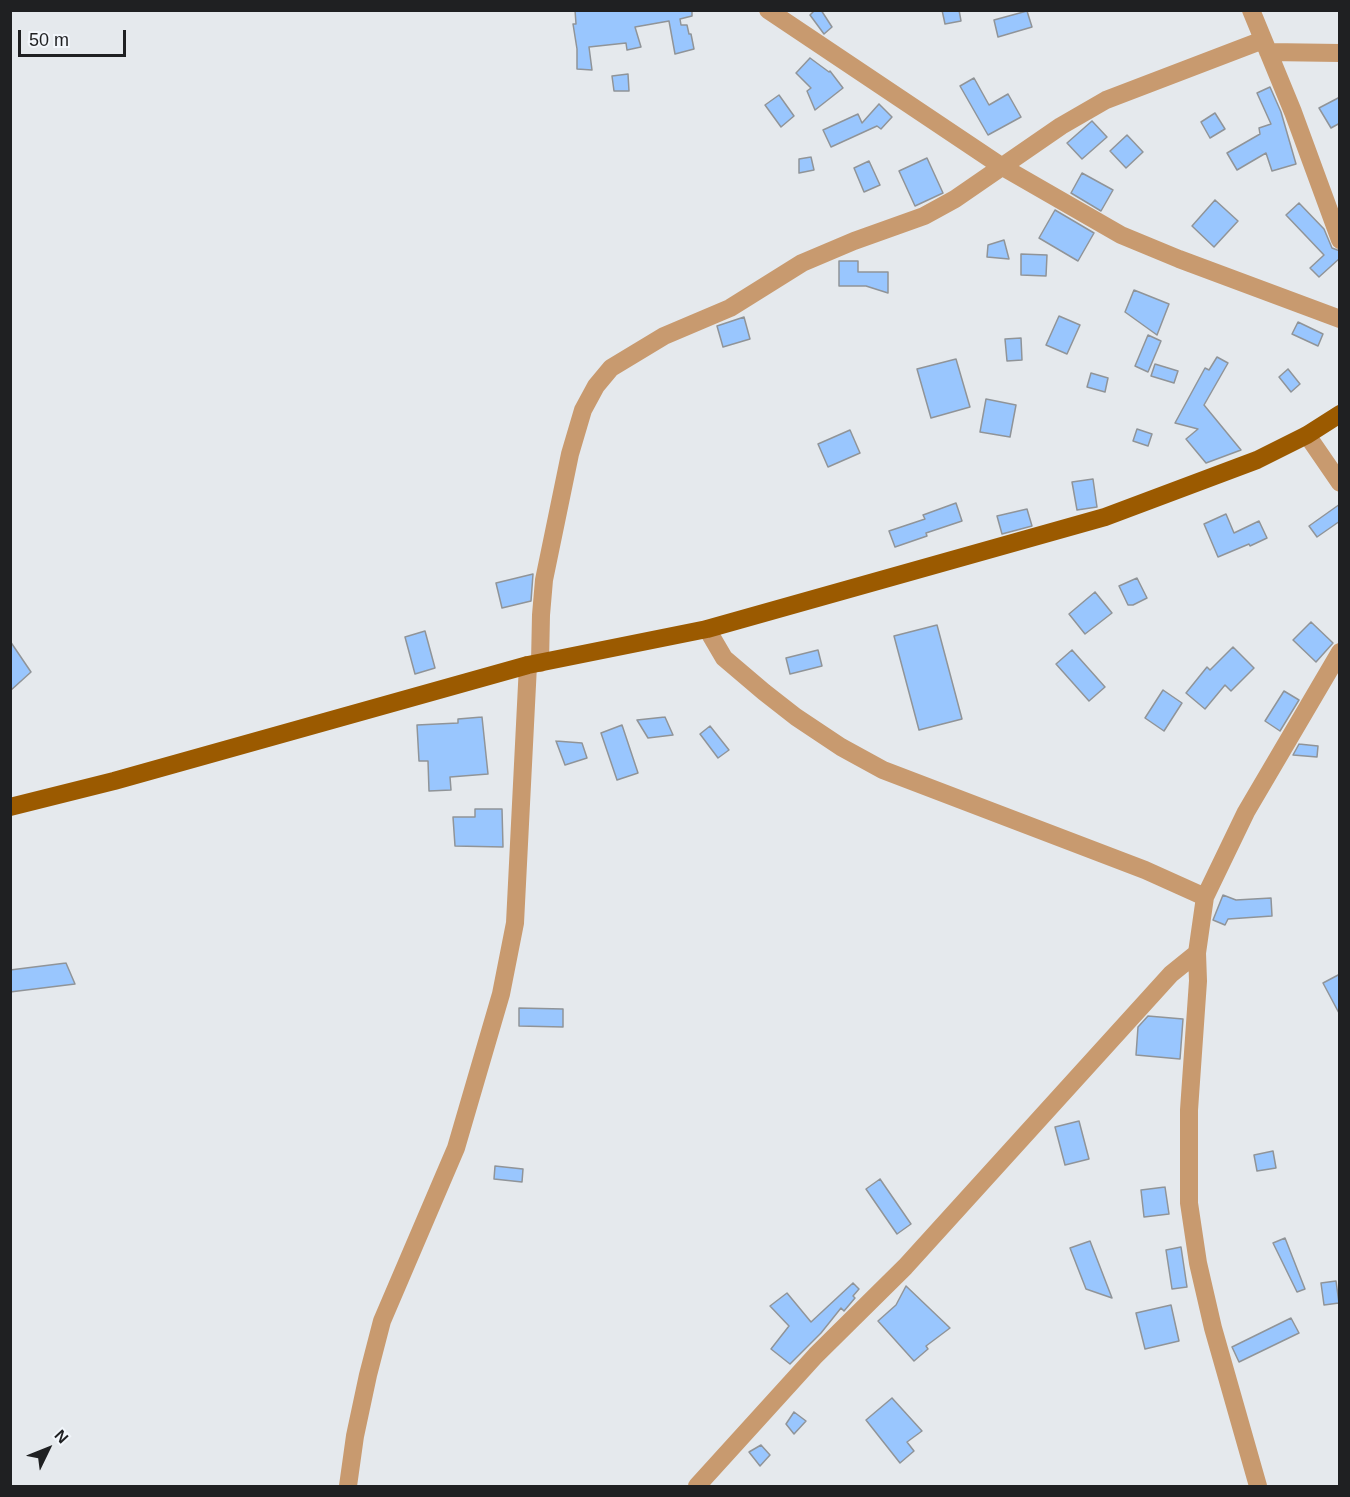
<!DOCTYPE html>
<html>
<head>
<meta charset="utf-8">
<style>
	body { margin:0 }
	#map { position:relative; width:1350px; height:1497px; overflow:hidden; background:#e5e9ed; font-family:Arial,sans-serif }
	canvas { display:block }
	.frame { position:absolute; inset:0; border:12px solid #1f2022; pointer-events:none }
	.north { position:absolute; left:18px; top:1419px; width:60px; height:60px; -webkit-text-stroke:4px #f2f6fb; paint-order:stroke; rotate:47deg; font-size:16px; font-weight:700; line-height:24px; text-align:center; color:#1f2022 }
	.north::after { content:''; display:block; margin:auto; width:21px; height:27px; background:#1f2022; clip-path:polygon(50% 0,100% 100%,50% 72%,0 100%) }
	.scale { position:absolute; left:18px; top:30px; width:108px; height:27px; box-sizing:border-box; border:3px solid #1f2022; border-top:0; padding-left:8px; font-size:18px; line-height:21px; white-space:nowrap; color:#1f2022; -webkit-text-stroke:4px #f2f6fb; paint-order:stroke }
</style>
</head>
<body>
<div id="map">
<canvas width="1350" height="1497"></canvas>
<div class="frame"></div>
<div class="north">N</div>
<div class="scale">50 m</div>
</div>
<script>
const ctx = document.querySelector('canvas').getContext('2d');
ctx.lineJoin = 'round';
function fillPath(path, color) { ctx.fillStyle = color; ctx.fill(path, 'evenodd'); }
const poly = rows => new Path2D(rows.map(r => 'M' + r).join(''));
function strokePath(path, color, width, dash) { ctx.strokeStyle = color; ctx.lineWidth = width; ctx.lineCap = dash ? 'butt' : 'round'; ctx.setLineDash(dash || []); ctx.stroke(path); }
const building = poly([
	[575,10,692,10,692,16,680,19,681,25,687,25,689,34,691,34,694,49,675,54,669,21,635,27,641,47,627,50,626,43,589,47,592,70,577,69,577,49,573,24,576,24,575,10],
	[815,10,821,10,832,27,824,34,810,15,815,10],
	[942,10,959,10,961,21,945,24,942,10],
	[1027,11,1032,27,998,37,994,20,1027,11],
	[810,58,829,72,830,71,843,88,815,110,807,91,811,88,796,73,810,58],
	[628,74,629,91,614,91,612,76,628,74],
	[974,78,989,105,1008,94,1021,117,988,135,960,86,974,78],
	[1270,87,1281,112,1296,164,1272,171,1266,153,1237,170,1227,153,1260,134,1259,128,1271,124,1257,93,1270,87],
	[779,95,794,116,781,127,765,105,779,95],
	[1340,97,1340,123,1331,128,1319,108,1340,97],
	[879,104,892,117,881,129,877,126,831,147,823,130,858,114,862,123,879,104],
	[1215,113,1225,129,1210,138,1201,122,1215,113],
	[1092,121,1107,137,1082,159,1067,143,1092,121],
	[1127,135,1143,152,1126,168,1110,151,1127,135],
	[811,157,814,170,799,173,799,159,811,157],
	[927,158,943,193,915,206,899,171,927,158],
	[869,161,880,185,864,192,854,168,869,161],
	[1082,173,1113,190,1101,211,1071,193,1082,173],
	[1215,200,1238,221,1214,247,1192,226,1215,200],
	[1299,203,1324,229,1332,248,1340,251,1340,258,1319,277,1310,268,1324,255,1286,215,1299,203],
	[1055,210,1094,233,1078,261,1039,238,1055,210],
	[1004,240,1009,259,987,257,988,245,1004,240],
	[1021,254,1047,255,1046,276,1021,275,1021,254],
	[839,261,858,261,858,272,888,272,888,293,866,286,839,286,839,261],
	[1134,290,1169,304,1157,335,1125,312,1134,290],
	[1059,316,1080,325,1067,354,1046,345,1059,316],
	[744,317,750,339,723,347,717,326,744,317],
	[1298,322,1323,334,1318,346,1292,334,1298,322],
	[1148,335,1161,341,1148,372,1135,366,1148,335],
	[1021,338,1022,360,1007,361,1005,339,1021,338],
	[1217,357,1228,363,1204,405,1241,450,1206,463,1186,439,1198,429,1175,423,1205,368,1209,370,1217,357],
	[956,359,970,407,931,418,917,369,956,359],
	[1155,364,1178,371,1174,383,1151,376,1155,364],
	[1288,369,1300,384,1291,392,1279,377,1288,369],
	[1091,373,1108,378,1105,392,1087,387,1091,373],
	[986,399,1016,405,1010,437,980,432,986,399],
	[1137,429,1152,434,1148,446,1133,441,1137,429],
	[850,430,860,453,828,467,818,444,850,430],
	[1093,479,1097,507,1077,510,1072,482,1093,479],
	[956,503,962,521,926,533,927,536,895,547,889,531,925,519,923,515,956,503],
	[1340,504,1340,521,1317,537,1309,526,1340,504],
	[1027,509,1032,526,1002,534,997,516,1027,509],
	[1226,514,1234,533,1259,521,1267,538,1250,546,1249,544,1218,557,1204,524,1226,514],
	[533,574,531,601,502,608,496,583,533,574],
	[1137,578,1147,598,1133,605,1128,605,1119,586,1137,578],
	[1095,592,1112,613,1085,634,1069,614,1095,592],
	[1311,622,1333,643,1316,662,1293,640,1311,622],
	[937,625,962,719,919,730,894,636,937,625],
	[425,631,435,668,415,674,405,637,425,631],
	[10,641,31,672,10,691,10,641],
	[1233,647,1254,668,1231,691,1225,685,1205,709,1186,693,1207,667,1210,670,1233,647],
	[818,650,822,666,790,674,786,658,818,650],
	[1072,650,1105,687,1089,701,1056,664,1072,650],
	[1163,690,1182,703,1164,731,1145,718,1163,690],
	[1284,691,1299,700,1280,731,1265,721,1284,691],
	[482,717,488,774,450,777,451,790,429,791,428,761,419,761,417,725,458,723,458,719,482,717],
	[665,717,673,735,648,738,637,720,665,717],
	[622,725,638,773,617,780,601,733,622,725],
	[710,726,729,750,718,758,700,734,710,726],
	[556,741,582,743,587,758,565,765,556,741],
	[1299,744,1318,746,1317,757,1293,755,1299,744],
	[475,809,502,809,503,847,455,846,453,817,475,817,475,809],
	[1223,895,1236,900,1271,898,1272,916,1228,919,1225,925,1213,920,1223,895],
	[66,963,75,984,10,992,10,970,66,963],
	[1340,974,1340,1015,1323,983,1340,974],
	[519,1008,563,1009,563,1027,519,1026,519,1008],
	[1148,1016,1183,1019,1180,1059,1136,1055,1138,1027,1148,1016],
	[1079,1121,1089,1159,1065,1165,1055,1127,1079,1121],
	[1273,1151,1276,1168,1257,1171,1254,1155,1273,1151],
	[495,1166,523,1169,522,1182,494,1179,495,1166],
	[880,1179,911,1224,897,1234,866,1189,880,1179],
	[1165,1187,1169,1214,1144,1217,1141,1190,1165,1187],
	[1285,1238,1305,1289,1297,1292,1273,1243,1285,1238],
	[1090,1241,1112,1298,1086,1289,1070,1248,1090,1241],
	[1181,1247,1187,1287,1172,1289,1166,1250,1181,1247],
	[1336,1281,1339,1303,1324,1305,1321,1283,1336,1281],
	[853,1283,859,1289,853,1296,855,1298,844,1311,841,1308,821,1333,790,1364,771,1349,789,1326,770,1306,787,1293,811,1322,853,1283],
	[906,1286,950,1328,926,1346,928,1349,914,1361,878,1321,896,1305,906,1286],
	[1171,1305,1179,1341,1145,1349,1136,1313,1171,1305],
	[1291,1318,1299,1333,1239,1362,1232,1347,1291,1318],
	[892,1398,922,1431,907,1442,914,1451,900,1463,866,1420,892,1398],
	[794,1412,806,1421,794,1434,786,1424,794,1412],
	[761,1445,770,1455,760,1466,749,1452,761,1445]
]);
fillPath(building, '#99c6fe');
strokePath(building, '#909498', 1.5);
strokePath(poly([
	[768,10,1001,166,1121,235,1179,259,1340,319],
	[1251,10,1293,112,1340,240],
	[1268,52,1340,53],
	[1307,435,1340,483],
	[707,629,724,658,764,692,796,717,841,747,883,770,1145,870,1205,897],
	[540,663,541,615,544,580,570,454,583,410,596,386,611,368,664,336,730,308,802,263,854,241,924,216,955,199,1061,126,1106,100,1263,40],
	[1197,953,1198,981,1189,1110,1189,1203,1198,1263,1213,1328,1258,1486],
	[348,1486,355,1436,368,1375,382,1321,456,1148,501,994,515,923,528,665],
	[697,1486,816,1355,905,1267,1171,974,1197,953,1205,897,1246,812,1340,652]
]), '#c89a6f', 18);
strokePath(poly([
	[10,807,114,781,528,665,707,629,1105,517,1257,460,1307,435,1340,414]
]), '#9b5a00', 18);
</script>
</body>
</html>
